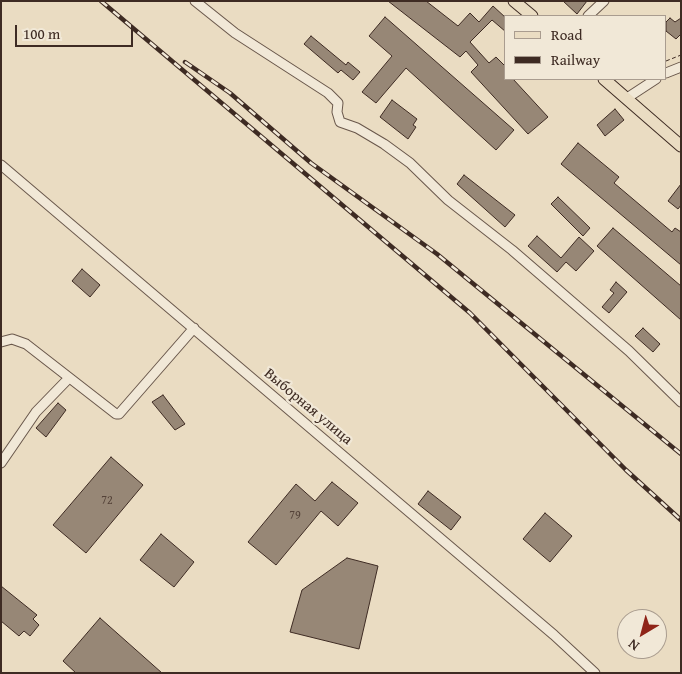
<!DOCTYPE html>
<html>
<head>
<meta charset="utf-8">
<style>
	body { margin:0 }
	#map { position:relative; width:682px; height:674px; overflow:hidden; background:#eadcc2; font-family:"Gentium Book Plus",serif }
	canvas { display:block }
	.frame { position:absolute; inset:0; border:2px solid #3e2b23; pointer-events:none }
	.legend { position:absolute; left:504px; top:15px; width:162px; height:65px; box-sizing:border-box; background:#f1e8d7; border:1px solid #a99c8f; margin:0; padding:6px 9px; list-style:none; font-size:15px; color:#3e2b23 }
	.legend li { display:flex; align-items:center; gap:10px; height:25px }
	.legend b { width:25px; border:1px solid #a99c8f }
	.north { position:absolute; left:617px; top:609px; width:50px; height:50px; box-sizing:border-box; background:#f1e8d7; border:1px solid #a99c8f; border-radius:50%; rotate:217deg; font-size:14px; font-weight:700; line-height:20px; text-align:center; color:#3e2b23 }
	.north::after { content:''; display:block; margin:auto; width:18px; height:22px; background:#8f2418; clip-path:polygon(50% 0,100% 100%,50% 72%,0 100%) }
	.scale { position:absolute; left:15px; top:25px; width:118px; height:22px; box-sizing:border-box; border:2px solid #3e2b23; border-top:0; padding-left:6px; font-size:15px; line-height:18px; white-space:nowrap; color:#3e2b23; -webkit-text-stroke:4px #f1e8d7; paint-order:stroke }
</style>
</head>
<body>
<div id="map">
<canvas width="682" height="674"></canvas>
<div class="frame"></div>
<ul class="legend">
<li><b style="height:6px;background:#eadcc2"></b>Road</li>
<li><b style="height:6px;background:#3e2b23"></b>Railway</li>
</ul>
<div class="north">N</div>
<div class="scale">100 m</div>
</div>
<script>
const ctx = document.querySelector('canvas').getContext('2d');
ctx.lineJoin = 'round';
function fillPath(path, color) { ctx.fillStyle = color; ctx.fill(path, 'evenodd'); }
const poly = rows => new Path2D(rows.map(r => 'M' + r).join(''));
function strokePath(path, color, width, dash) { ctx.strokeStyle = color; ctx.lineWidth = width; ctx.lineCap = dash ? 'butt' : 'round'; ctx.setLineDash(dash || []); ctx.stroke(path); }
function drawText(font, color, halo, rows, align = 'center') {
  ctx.font = font + ' "Gentium Book Plus",serif'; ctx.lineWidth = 4.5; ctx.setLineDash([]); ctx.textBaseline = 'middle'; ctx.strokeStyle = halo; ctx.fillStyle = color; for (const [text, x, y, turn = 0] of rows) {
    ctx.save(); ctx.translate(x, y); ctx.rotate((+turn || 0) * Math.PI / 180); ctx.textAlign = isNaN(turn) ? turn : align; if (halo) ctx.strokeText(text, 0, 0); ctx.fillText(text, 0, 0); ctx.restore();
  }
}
const building = poly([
	[388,1,426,1,458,26,470,13,479,22,493,6,506,18,506,32,492,20,470,42,489,63,496,57,506,67,506,79,513,79,548,117,528,134,471,72,478,65,466,51,460,57,388,1],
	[563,1,587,1,577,14,563,1],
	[385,17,514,130,496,150,406,68,376,103,362,92,392,56,369,36,385,17],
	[670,18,675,22,681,18,681,34,676,39,666,31,666,22,670,18],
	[311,36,346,65,348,62,360,72,353,80,341,70,338,73,304,44,311,36],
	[392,100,417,119,413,125,416,127,408,139,380,117,392,100],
	[615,109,624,120,605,136,597,125,615,109],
	[578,143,619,177,614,183,672,232,675,228,681,232,681,265,561,164,578,143],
	[464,175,515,215,505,227,457,184,464,175],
	[681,184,681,205,678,209,668,201,681,184],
	[558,197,590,228,583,236,551,204,558,197],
	[613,228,681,286,681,320,597,246,613,228],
	[537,236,561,258,579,237,594,251,576,271,566,262,557,272,528,246,537,236],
	[82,269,100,285,90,297,72,281,82,269],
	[616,282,627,292,609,313,602,307,614,293,610,290,616,282],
	[643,328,660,344,653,352,635,336,643,328],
	[163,395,185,424,175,430,152,402,163,395],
	[58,403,66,410,46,437,36,428,58,403],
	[111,457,143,485,86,553,53,525,111,457],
	[332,482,358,503,338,526,321,511,276,565,248,542,296,484,315,501,332,482],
	[428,491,461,517,451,530,418,504,428,491],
	[545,513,572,536,550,562,523,539,545,513],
	[161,534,194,562,174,587,140,560,161,534],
	[347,558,378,566,359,649,290,632,302,590,347,558],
	[1,586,37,615,33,619,39,625,30,636,24,631,19,636,1,621,1,586],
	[100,618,162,673,76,673,63,661,100,618]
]);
fillPath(building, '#978776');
strokePath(building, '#3e2b23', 1);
const minor = poly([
	[195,1,235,33,328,93,338,103,337,112,340,122,357,128,384,144,410,163,448,200,512,250,629,351,681,402],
	[588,16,604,1],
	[666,73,681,67],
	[627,98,656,79],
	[1,165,554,635,595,673],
	[1,342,12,339,26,344,116,414,119,414,194,328],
	[1,463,36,412,69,378]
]);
const major = poly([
	[514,1,532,16],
	[604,79,681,146]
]);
strokePath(minor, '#69574b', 11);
strokePath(major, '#3e2b23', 13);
strokePath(poly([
	[666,61,681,55]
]), '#3e2b23', 1, [4, 2.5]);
strokePath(minor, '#f1e8d7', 9);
strokePath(major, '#eadcc2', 11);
const rail = poly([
	[101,1,470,313,626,470,681,520],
	[185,62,230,93,311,163,437,254,681,454]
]);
strokePath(rail, '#3e2b23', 4.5);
strokePath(rail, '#f1e8d7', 2.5, [8]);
drawText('12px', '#544238', null, [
	["72",107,501],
	["79",295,516]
]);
drawText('15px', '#3e2b23', '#f1e8d7', [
	["Выборная улица",308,407,40]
]);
</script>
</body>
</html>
